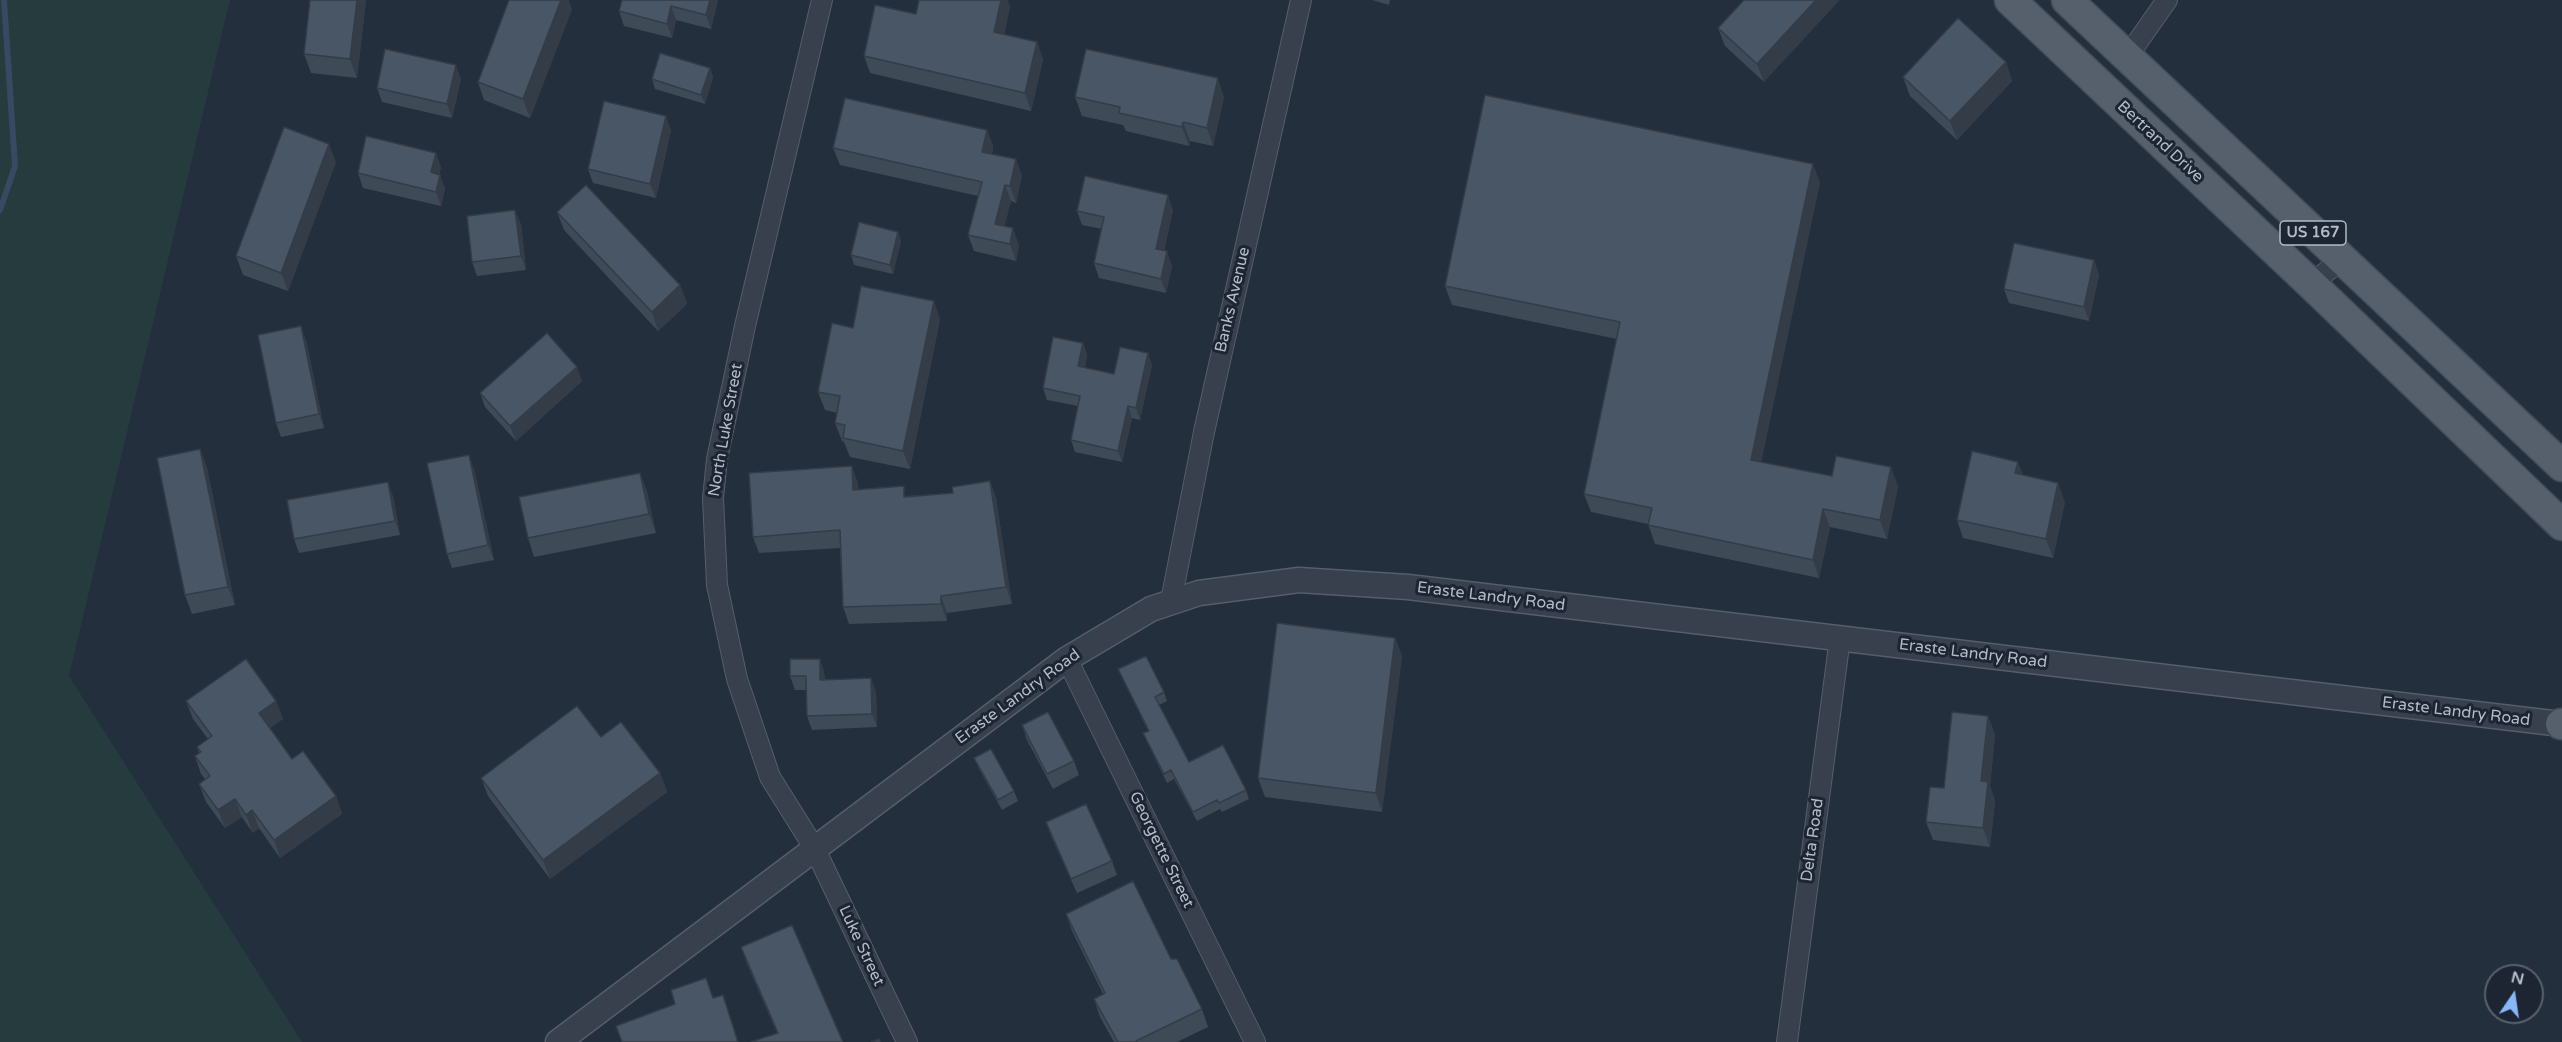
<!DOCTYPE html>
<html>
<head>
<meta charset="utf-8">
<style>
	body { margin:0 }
	#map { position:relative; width:2562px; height:1042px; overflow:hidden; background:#232f3c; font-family:"Varela Round",sans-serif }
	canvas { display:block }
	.north { position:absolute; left:2484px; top:964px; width:60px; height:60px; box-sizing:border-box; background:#1c2531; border:2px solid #58616d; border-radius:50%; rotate:13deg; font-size:16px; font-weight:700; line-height:24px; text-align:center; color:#b2bbc8 }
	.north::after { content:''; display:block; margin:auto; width:21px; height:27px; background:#87b7f7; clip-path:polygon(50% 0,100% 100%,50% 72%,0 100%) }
</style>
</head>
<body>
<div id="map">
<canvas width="2562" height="1042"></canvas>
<div class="north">N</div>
</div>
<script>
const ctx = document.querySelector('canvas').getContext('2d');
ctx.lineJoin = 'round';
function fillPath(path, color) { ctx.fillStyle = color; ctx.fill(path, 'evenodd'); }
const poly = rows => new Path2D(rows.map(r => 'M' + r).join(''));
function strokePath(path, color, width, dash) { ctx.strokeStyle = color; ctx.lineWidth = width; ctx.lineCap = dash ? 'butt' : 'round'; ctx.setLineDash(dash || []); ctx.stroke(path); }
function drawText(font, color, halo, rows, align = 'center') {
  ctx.font = font + ' "Varela Round",sans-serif'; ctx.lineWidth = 6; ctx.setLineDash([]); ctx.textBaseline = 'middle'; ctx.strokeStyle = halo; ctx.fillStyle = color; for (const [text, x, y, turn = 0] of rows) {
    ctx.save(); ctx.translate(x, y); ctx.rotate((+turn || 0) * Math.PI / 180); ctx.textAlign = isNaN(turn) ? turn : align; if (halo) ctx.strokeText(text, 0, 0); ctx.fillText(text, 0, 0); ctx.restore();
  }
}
fillPath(poly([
	[0,0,230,0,69,676,302,1042,0,1042]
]), '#253b3d');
strokePath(poly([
	[0,210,15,166,4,0]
]), '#364b63', 6);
const minor = poly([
	[822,0,745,326,717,459,713,498,717,585,737,679,770,777,815,849,907,1042],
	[2127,57,2167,0],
	[2311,284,2341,260],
	[1171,601,1204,432,1301,0],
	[1067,659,1255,1042],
	[1787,1042,1840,638]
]);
const tertiary = poly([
	[558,1042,1067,659,1151,609,1199,593,1299,580,1408,587,2562,724]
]);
const primary = poly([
	[2010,0,2311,284,2562,525],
	[2067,0,2562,466],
	[2561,724,2562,724]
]);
strokePath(minor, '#555e6a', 22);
strokePath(tertiary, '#555e6a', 27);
strokePath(primary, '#434c58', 33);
strokePath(minor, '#37404c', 20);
strokePath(tertiary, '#37404c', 24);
strokePath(primary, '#55606c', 30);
fillPath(poly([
	[366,0,357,78,311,73,304,54],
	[622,0,718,0,711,29,676,20,672,38,624,26,619,11],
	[1372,0,1390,0,1389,5],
	[1744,0,1764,82,1725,46,1718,28],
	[1010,6,1004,35,1037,42,1043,60,1031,111,870,73,864,56,916,14],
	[572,9,530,118,484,100,478,82],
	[2006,62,2012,81,1957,140,1910,96,1903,77],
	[710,68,713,77,705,104,655,89,652,79],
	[461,79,452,118,382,102,377,88],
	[1075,97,1224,97,1213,146,1190,141,1189,146,1126,131,1123,125,1082,116],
	[671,130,656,198,593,183,588,169],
	[987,130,993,146,992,154,1022,176,1016,203,1011,201,1004,226,1019,245,1016,261,974,251,968,235,978,196,840,165,833,148],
	[336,162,288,291,243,275,236,256],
	[441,167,439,175,445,189,441,206,363,188,358,173],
	[1820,182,1761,462,1832,476,1898,486,1887,539,1830,527,1819,578,1655,544,1648,524,1591,512,1584,494,1617,339,1452,305,1445,286],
	[1173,210,1164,251,1172,266,1166,293,1099,278,1094,263,1102,229,1082,225,1077,211],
	[557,212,680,285,687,304,658,331,564,230],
	[521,224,526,270,477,276,472,262],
	[898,232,901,241,893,274,854,265,851,255],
	[2094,260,2099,275,2089,321,2009,303,2004,289],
	[940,319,910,469,850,457,844,442,842,441,835,423,837,413,825,410,818,392,853,328],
	[306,340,324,428,281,437,276,423],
	[1083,343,1087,355,1085,368,1114,374,1152,365,1140,420,1132,418,1122,462,1075,452,1071,440,1078,406,1047,400,1043,388],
	[582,381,516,441,485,407,480,393],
	[200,449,207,468,235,605,192,614,185,595],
	[474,469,494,560,452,568,447,554],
	[640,473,647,492,656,533,534,557,528,538],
	[990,481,996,498,1012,604,947,613,947,621,849,624,843,607,840,548,759,553,753,537,858,483,858,489,907,496,953,493],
	[393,496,400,535,299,553,294,539],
	[2065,502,2053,558,1963,538,1957,520],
	[1395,638,1402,656,1382,812,1265,797,1258,778],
	[820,659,824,672,825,680,876,692,877,727,812,730,807,716,806,690,795,690,790,676],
	[1118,669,1164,692,1167,701,1159,705,1189,762,1246,790,1249,799,1222,812,1220,809,1197,821,1174,779,1167,783,1147,742,1143,733,1148,731,1122,678],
	[186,701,276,701,283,719,270,728,292,759,336,796,342,814,280,858,259,828,253,833,242,817,225,828,206,802,199,784,205,779,201,774,195,756,199,753,197,747,208,739,193,719],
	[1988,716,1995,735,1990,786,1995,801,1990,847,1933,840,1926,822,1944,788],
	[1022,725,1074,761,1079,775,1053,789,1027,740],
	[601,737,660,773,667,792,550,879,488,796,481,778],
	[974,758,1014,791,1018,801,1002,810,978,767],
	[1046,822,1112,861,1117,875,1077,893,1051,836],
	[1066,914,1171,959,1202,1009,1208,1027,1177,1042,1114,1042,1100,1017,1094,999,1103,994,1072,931],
	[741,947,843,1042,777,1033,747,964]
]), '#3f4a57');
fillPath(poly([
	[357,0,366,0,357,78,350,59],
	[561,0,569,0,572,9,530,118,523,99],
	[710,0,718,0,711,29,706,15],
	[1001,0,1008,0,1010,6,1001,50,994,32],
	[1816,0,1840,0,1764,82,1757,64],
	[671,6,676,20,672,38,667,24],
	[1037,42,1043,60,1031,111,1025,93],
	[2006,62,2012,81,1957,140,1950,121],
	[456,65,461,79,452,118,447,104],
	[710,68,713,77,705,104,701,95],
	[1218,78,1224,97,1213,146,1207,128],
	[666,116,671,130,656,198,650,184],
	[1183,122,1190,141,1189,146,1182,127],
	[987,130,993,146,988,168,982,152],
	[329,144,336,162,288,291,281,273],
	[436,153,441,167,437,187,431,172],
	[1016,159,1022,176,1016,203,1010,186],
	[1813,164,1820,182,1758,478,1751,460],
	[440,175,445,189,441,206,436,192],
	[1005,185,1011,201,1001,241,995,224],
	[1168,195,1173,210,1161,263,1156,249],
	[515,210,521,224,526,270,521,256],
	[1013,228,1019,245,1016,261,1010,244],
	[898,232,901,241,893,274,890,265],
	[1167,251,1172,266,1166,293,1161,279],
	[2094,260,2099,275,2089,321,2084,307],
	[680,285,687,304,658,331,652,312],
	[934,301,940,319,910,469,903,451],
	[301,326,306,340,324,428,319,414],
	[1083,343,1087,355,1083,378,1078,366],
	[1148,353,1152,365,1140,420,1136,408],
	[577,367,582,381,516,441,510,426],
	[1128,406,1132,418,1122,462,1118,451],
	[200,449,207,468,235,605,228,587],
	[469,455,474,469,494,560,488,545],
	[2018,462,2025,480,2015,473],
	[852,466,858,483,859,506,853,490],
	[1891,467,1898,486,1887,539,1880,520],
	[640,473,647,492,656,533,649,514],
	[990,481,996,498,1012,604,1006,587],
	[388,482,393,496,400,535,395,521],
	[2058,483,2065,502,2053,558,2046,539],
	[1823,509,1830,527,1819,578,1813,560],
	[941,596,947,613,947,621,941,604],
	[1395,638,1402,656,1382,812,1376,793],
	[820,659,824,672,825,693,820,680],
	[871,678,876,692,877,727,872,714],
	[276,701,283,719,266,731,259,713],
	[1988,716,1995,735,1990,786,1995,801,1990,847,1983,828,1981,781],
	[660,773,667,792,550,879,543,860],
	[336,796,342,814,280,858,274,840],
	[235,799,242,817,225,828,218,810],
	[252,810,259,828,253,833,246,815]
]), '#333c47');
const building = poly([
	[310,0,357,0,350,59,304,54,310,0],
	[509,0,561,0,523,99,478,82,509,0],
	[622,0,710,0,706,15,671,6,667,24,619,11,622,0],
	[919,0,1001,0,994,32,1037,42,1025,93,864,56,875,5,916,14,919,0],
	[1744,0,1816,0,1757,64,1718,28,1744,0],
	[1958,18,2006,62,1950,121,1903,77,1958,18],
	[385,49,456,65,447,104,377,88,385,49],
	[1086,49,1218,78,1207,128,1183,122,1182,127,1119,113,1120,107,1075,97,1086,49],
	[660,53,710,68,701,95,652,79,660,53],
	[1485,95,1813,164,1751,460,1832,476,1836,456,1891,467,1880,520,1823,509,1813,560,1648,525,1652,508,1584,494,1620,322,1445,286,1485,95],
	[845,98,987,130,982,152,1016,159,1010,186,1005,185,995,224,1013,228,1010,244,968,235,982,182,833,148,845,98],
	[604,101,666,116,650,184,588,169,604,101],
	[284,127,329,144,281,273,236,256,284,127],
	[366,136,436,153,431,172,440,175,436,192,358,173,366,136],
	[1085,176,1168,195,1156,249,1167,251,1161,279,1094,263,1104,217,1077,211,1085,176],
	[586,185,680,285,652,312,557,212,586,185],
	[515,210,521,256,472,262,467,216,515,210],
	[859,222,898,232,890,265,851,255,859,222],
	[2014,243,2094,260,2084,307,2004,289,2014,243],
	[861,286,934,301,903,451,843,438,845,425,835,423,840,396,818,392,832,323,853,328,861,286],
	[301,326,319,414,276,423,258,335,301,326],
	[547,333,577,367,510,426,480,393,547,333],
	[1053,337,1083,343,1078,366,1114,374,1120,347,1148,353,1136,408,1128,406,1118,451,1071,440,1080,396,1043,388,1053,337],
	[200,449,228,587,185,595,157,458,200,449],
	[1972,451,2018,462,2015,473,2058,483,2046,539,1957,520,1972,451],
	[469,455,488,545,447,554,427,463,469,455],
	[852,466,853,490,904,486,904,497,953,493,952,487,990,481,1006,587,941,596,941,604,843,607,840,530,753,537,749,473,852,466],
	[640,473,649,514,528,538,519,497,640,473],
	[388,482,395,521,294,539,287,500,388,482],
	[1277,623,1395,638,1376,793,1258,778,1277,623],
	[1146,656,1164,692,1155,697,1189,762,1223,745,1246,790,1219,803,1217,800,1193,812,1171,770,1164,774,1143,733,1149,731,1118,669,1146,656],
	[246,659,276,701,259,713,292,759,303,751,336,796,274,840,252,810,246,815,235,799,218,810,199,784,210,776,195,756,201,752,197,747,212,736,186,701,246,659],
	[790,659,820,659,820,680,871,678,872,714,807,716,806,676,790,676,790,659],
	[577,706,601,737,621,722,660,773,543,860,481,778,577,706],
	[1048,712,1074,761,1047,774,1022,725,1048,712],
	[1952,712,1988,716,1981,781,1988,782,1983,828,1926,822,1930,787,1944,788,1952,712],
	[991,749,1014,791,998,800,974,758,991,749],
	[1086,804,1112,861,1071,879,1046,822,1086,804],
	[1133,881,1171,959,1177,959,1202,1009,1136,1041,1137,1042,1118,1042,1094,999,1105,993,1066,914,1133,881],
	[792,925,843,1042,750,1042,778,1033,741,947,792,925],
	[706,978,713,998,723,995,738,1042,622,1042,616,1026,675,1004,671,990,706,978],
	[879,1039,880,1042,871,1042,879,1039]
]);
fillPath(building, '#495665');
strokePath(building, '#333c47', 1.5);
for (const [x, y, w] of [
	[2313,233,66]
]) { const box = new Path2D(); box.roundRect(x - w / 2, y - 12, w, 24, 4.5); ctx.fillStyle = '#1c2531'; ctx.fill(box); strokePath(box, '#b2bbc8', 1.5); }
drawText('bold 15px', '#b2bbc8', null, [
	["US 167",2313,233]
]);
drawText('16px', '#b2bbc8', '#1c2531', [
	["Bertrand Drive",2160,142,43],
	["Banks Avenue",1233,300,-77],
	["North Luke Street",726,430,-80],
	["Eraste Landry Road",1491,597,7],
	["Eraste Landry Road",1973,654,7],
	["Eraste Landry Road",1018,697,-36],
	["Eraste Landry Road",2456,712,7],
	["Delta Road",1813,840,-82],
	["Georgette Street",1161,850,64],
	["Luke Street",861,946,65]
]);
</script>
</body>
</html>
